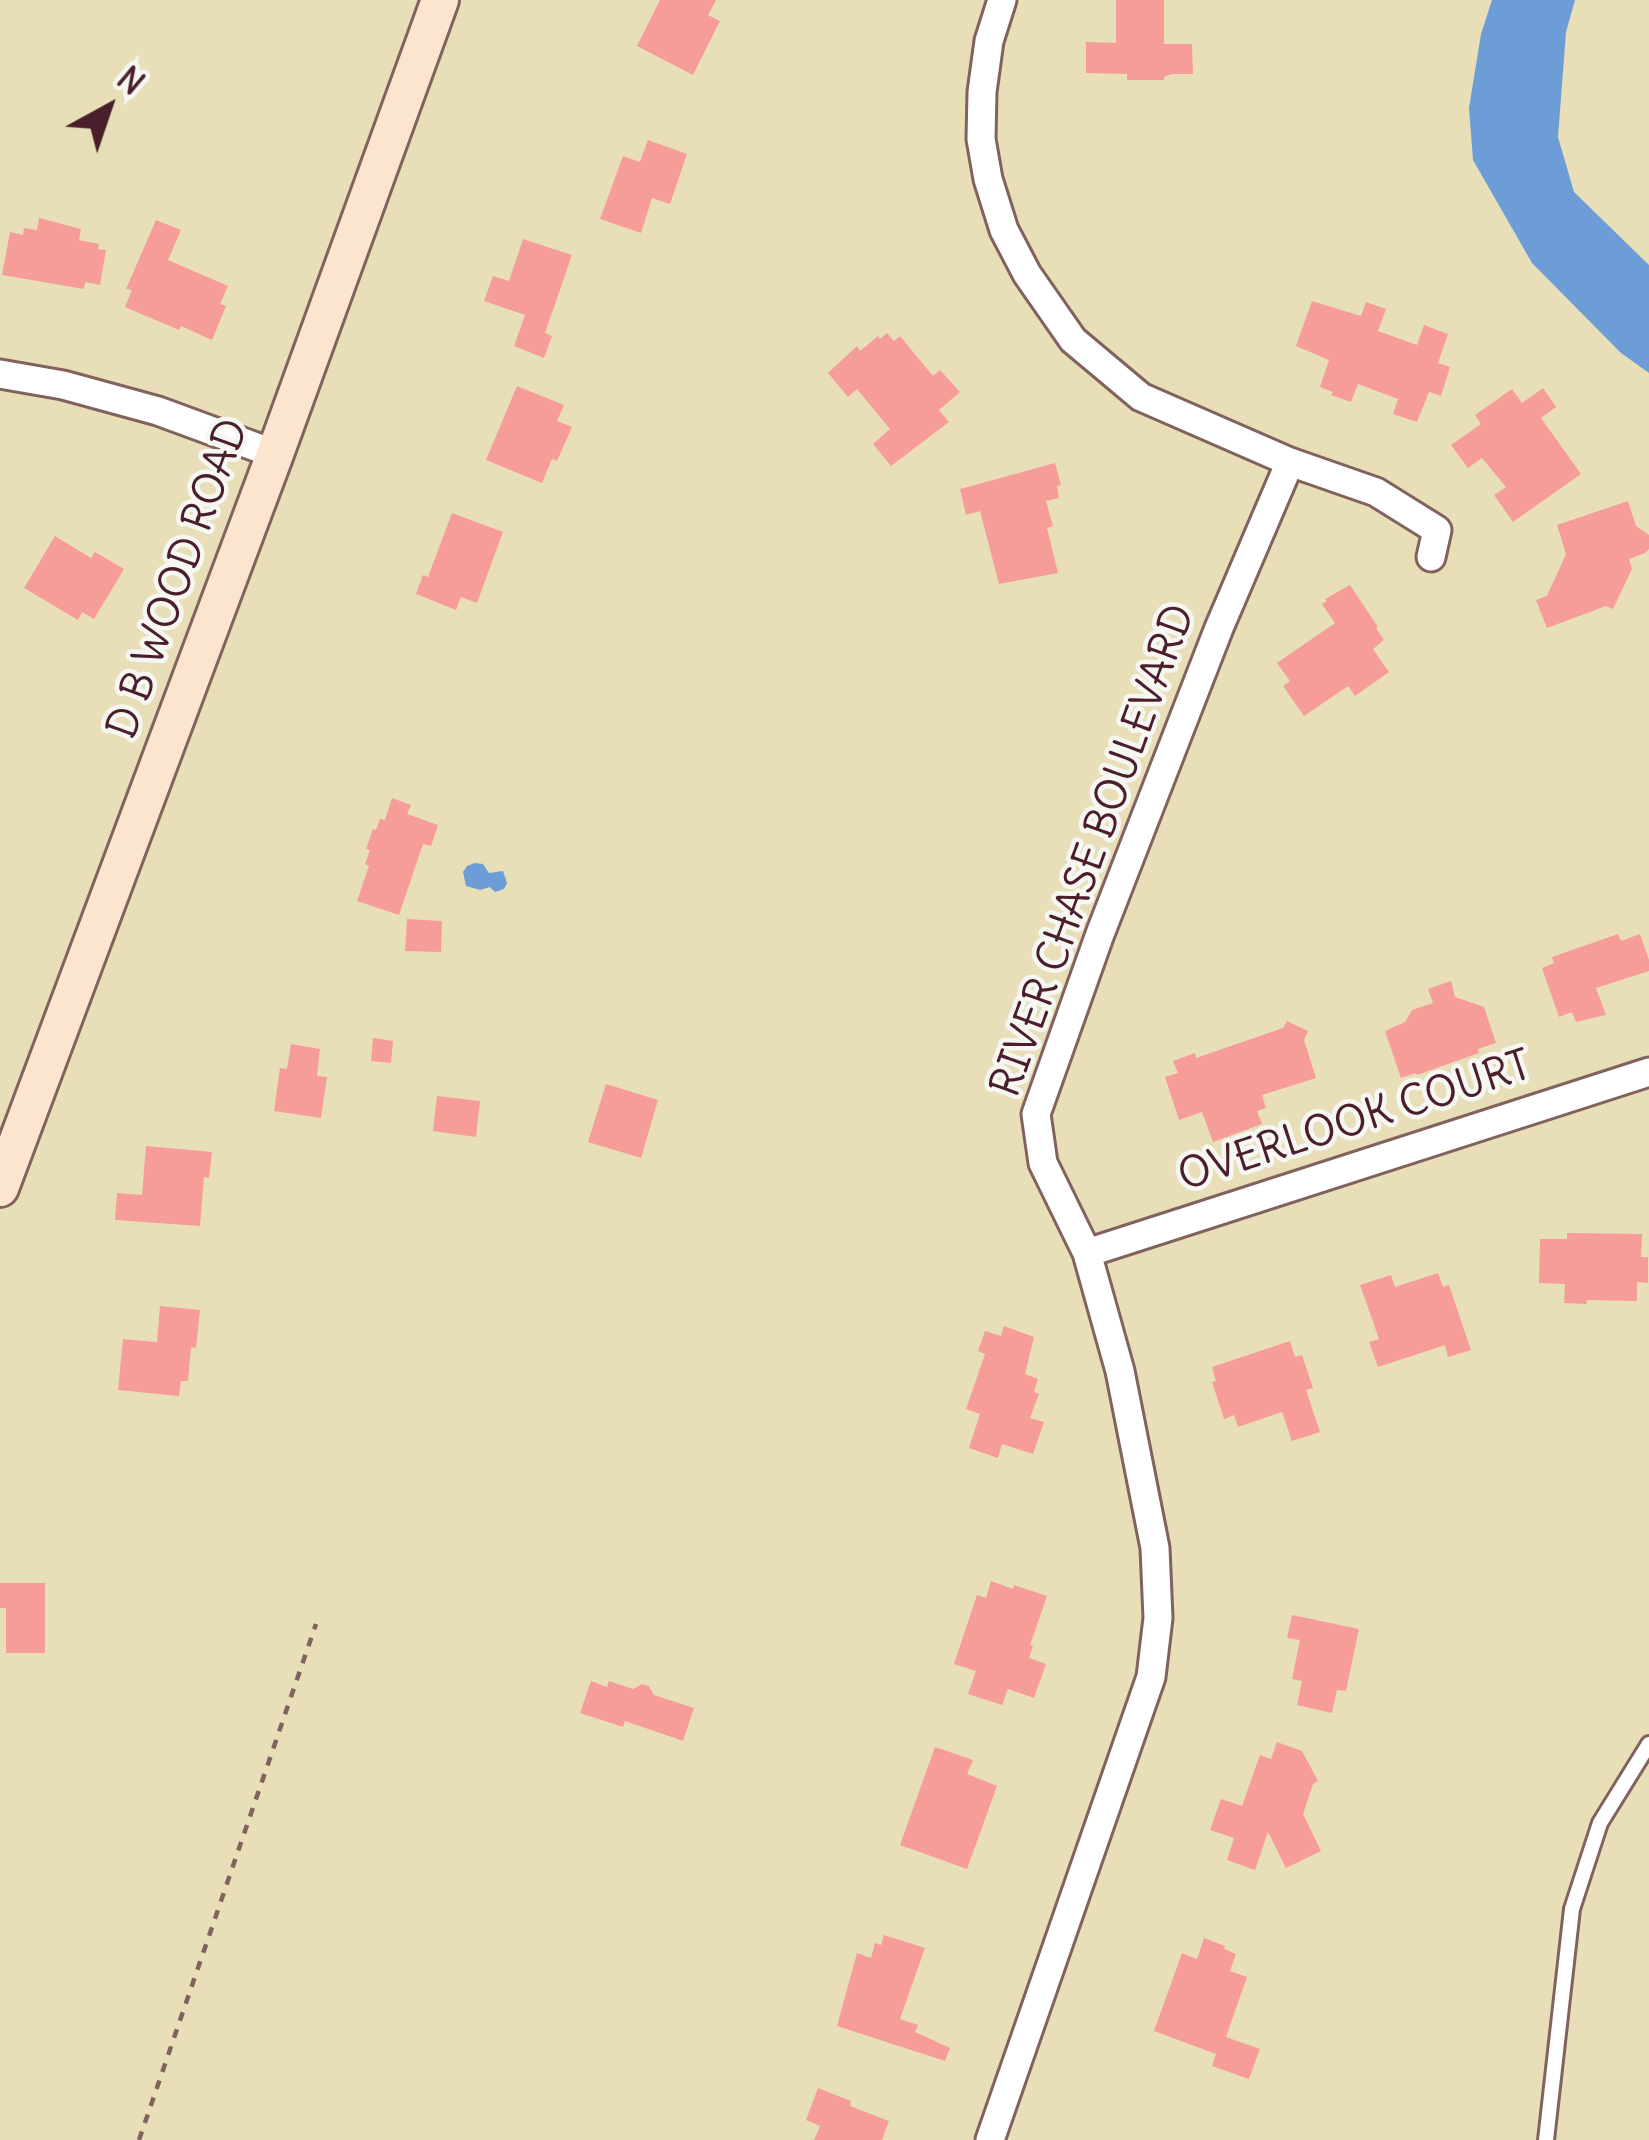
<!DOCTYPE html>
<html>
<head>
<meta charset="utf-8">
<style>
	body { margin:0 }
	#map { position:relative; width:1649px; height:2140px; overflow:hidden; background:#e8dfb9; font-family:Delius,sans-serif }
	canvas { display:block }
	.north { position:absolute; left:48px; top:48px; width:120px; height:120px; -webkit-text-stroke:9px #f6f6f2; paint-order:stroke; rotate:40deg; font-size:33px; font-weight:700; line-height:48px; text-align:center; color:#4a1f2b }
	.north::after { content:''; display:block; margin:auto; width:42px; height:54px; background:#4a1f2b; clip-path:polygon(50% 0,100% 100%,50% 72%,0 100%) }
</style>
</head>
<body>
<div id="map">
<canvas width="1649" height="2140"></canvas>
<div class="north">N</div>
</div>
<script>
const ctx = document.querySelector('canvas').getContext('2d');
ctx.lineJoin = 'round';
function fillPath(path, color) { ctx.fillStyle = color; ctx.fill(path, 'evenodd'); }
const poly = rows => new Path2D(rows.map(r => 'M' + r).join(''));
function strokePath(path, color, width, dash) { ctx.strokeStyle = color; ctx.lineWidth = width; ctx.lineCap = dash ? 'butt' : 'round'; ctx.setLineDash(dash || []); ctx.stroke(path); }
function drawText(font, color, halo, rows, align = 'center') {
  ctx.font = font + ' Delius,sans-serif'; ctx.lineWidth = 9; ctx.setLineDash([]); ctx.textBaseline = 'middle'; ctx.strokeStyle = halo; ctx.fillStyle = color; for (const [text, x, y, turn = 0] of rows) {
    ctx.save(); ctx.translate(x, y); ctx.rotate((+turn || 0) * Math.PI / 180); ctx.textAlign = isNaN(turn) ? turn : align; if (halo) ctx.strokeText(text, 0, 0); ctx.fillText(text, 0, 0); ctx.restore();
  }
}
fillPath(poly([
	[1492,0,1575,0,1566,32,1558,137,1574,192,1649,265,1649,373,1621,353,1532,263,1473,160,1469,108,1481,34],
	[475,863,483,864,489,873,503,871,507,883,504,889,495,892,490,887,480,890,466,886,463,872,467,866]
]), '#6d9dd6');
fillPath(poly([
	[660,0,716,0,708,15,720,21,693,75,637,46],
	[1116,0,1164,0,1164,44,1192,44,1193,74,1172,74,1164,77,1164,80,1127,80,1127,74,1086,73,1086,42,1116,43],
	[648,140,687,154,670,204,652,198,641,233,600,219,623,156,640,162],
	[39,218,81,229,79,240,99,244,98,249,106,250,100,285,85,282,84,289,2,275,10,232,23,235,24,228,37,230],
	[156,220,181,230,168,260,228,286,220,304,226,306,212,340,181,326,179,330,125,307,132,290,126,289],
	[523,239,572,255,545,333,552,336,544,358,514,346,525,315,484,301,493,276,509,281],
	[1312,301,1361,316,1366,302,1386,309,1378,331,1417,345,1424,325,1448,334,1438,363,1450,367,1441,396,1429,392,1417,422,1393,414,1398,399,1358,384,1351,402,1331,395,1333,392,1320,387,1329,360,1296,346],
	[887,333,894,341,900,336,933,376,940,370,960,392,939,410,949,422,891,466,873,444,890,429,857,389,848,397,828,373,857,346,860,351,878,336,880,339],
	[517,386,564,405,557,421,572,427,557,461,552,459,542,483,486,460],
	[1543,388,1556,407,1541,418,1581,474,1513,522,1494,495,1506,487,1482,458,1468,468,1451,445,1481,424,1475,415,1512,389,1522,403],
	[1055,463,1061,485,1057,486,1059,498,1046,501,1053,526,1047,528,1058,573,999,584,980,511,966,515,960,489],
	[1628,501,1636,526,1649,535,1649,549,1645,553,1629,559,1632,569,1613,609,1606,606,1547,628,1536,600,1547,596,1566,554,1557,525],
	[452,513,503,532,477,603,461,597,456,610,416,594,423,575,428,577],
	[55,536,91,558,95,552,124,569,94,619,82,612,78,620,24,588],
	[1350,585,1378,627,1376,628,1384,640,1373,649,1389,672,1355,696,1348,686,1304,716,1283,686,1290,681,1277,663,1335,623,1322,604,1327,601,1325,599],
	[392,798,411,805,407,814,438,825,431,846,423,844,399,915,357,901,369,866,365,864,370,850,366,849,373,829,376,830,380,819,385,820],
	[407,919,442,921,441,952,405,951],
	[1618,934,1621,941,1640,934,1649,960,1649,971,1596,988,1606,1015,1576,1022,1572,1012,1559,1017,1542,968,1554,963,1552,957],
	[1451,981,1455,997,1484,1007,1496,1043,1478,1049,1479,1053,1417,1075,1416,1073,1401,1078,1385,1031,1405,1022,1412,1010,1433,1003,1428,989],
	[1287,1021,1308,1031,1304,1040,1316,1078,1262,1095,1266,1108,1257,1111,1262,1124,1213,1142,1202,1112,1179,1120,1165,1077,1178,1073,1173,1061,1195,1053,1196,1058,1283,1028],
	[373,1038,393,1041,391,1063,371,1061],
	[291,1044,320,1049,317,1076,327,1077,321,1118,274,1111,280,1068,287,1069],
	[606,1084,658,1100,641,1158,588,1142],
	[437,1096,480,1101,476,1137,433,1131],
	[146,1146,212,1152,209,1178,204,1177,200,1226,115,1220,117,1193,142,1195],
	[1567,1233,1642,1234,1641,1257,1648,1257,1648,1283,1637,1282,1637,1301,1587,1300,1586,1304,1564,1303,1565,1284,1539,1283,1540,1239,1567,1239],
	[1438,1273,1443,1287,1449,1285,1471,1350,1448,1357,1445,1345,1378,1367,1369,1342,1379,1339,1360,1285,1391,1275,1395,1287],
	[160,1306,200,1310,196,1348,191,1347,188,1381,181,1381,179,1396,118,1390,123,1339,157,1342],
	[1004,1326,1034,1337,1025,1374,1038,1379,1034,1392,1039,1394,1030,1418,1044,1422,1033,1454,1002,1444,998,1458,969,1448,980,1414,966,1409,985,1354,978,1351,985,1331,1001,1336],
	[1290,1341,1295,1357,1302,1355,1313,1388,1306,1390,1320,1432,1292,1441,1282,1412,1238,1427,1234,1415,1224,1419,1212,1382,1216,1381,1212,1367],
	[991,1581,1013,1589,1014,1585,1047,1596,1030,1645,1033,1646,1029,1658,1046,1664,1034,1698,1008,1689,1002,1705,968,1694,976,1671,954,1664,977,1595,986,1598],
	[0,1583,45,1583,45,1653,6,1653,6,1608,0,1608],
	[1292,1615,1359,1629,1346,1691,1337,1690,1332,1713,1297,1705,1302,1681,1292,1679,1300,1640,1287,1638],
	[591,1681,607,1687,609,1681,633,1689,642,1684,649,1686,654,1695,694,1708,683,1741,625,1721,623,1727,580,1713],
	[1277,1742,1302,1751,1318,1781,1313,1784,1303,1814,1321,1851,1286,1868,1268,1832,1255,1870,1227,1860,1234,1838,1210,1830,1221,1799,1242,1806,1260,1755,1271,1759],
	[935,1747,973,1760,967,1774,997,1786,967,1869,900,1845],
	[884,1935,925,1948,900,2019,918,2025,915,2032,950,2048,945,2061,837,2026,857,1953,871,1958,875,1943,881,1945],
	[1204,1938,1225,1946,1224,1949,1236,1954,1230,1971,1247,1977,1226,2037,1260,2049,1249,2079,1212,2066,1216,2054,1154,2031,1182,1953,1197,1959],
	[818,2088,851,2101,850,2106,889,2121,882,2140,814,2140,820,2126,806,2120]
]), '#f69d99');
const service = poly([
	[1546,2140,1572,1909,1600,1823,1649,1744]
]);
const minor = poly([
	[1002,0,989,41,982,92,981,139,988,179,1004,230,1027,274,1073,340,1141,397,1290,462,1376,492,1437,530,1431,557],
	[0,374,63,385,158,411,275,454],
	[1087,1253,1649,1072],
	[990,2140,1151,1677,1158,1618,1155,1548,1120,1371,1087,1253,1043,1163,1036,1114,1100,934,1219,628,1290,462]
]);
const secondary = poly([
	[0,1188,275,454,440,0]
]);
strokePath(service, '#81625d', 20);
strokePath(minor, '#81625d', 33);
strokePath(secondary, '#81625d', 42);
strokePath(poly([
	[139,2140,316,1624]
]), '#81625d', 4.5, [9, 9]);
strokePath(service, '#fff', 14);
strokePath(minor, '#fff', 27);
strokePath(secondary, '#fce5cf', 36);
drawText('42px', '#4a1f2b', '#f6f6f2', [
	["D B WOOD ROAD",179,579,-70],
	["RIVER CHASE BOULEVARD",1094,851,-70],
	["OVERLOOK COURT",1355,1122,-18]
]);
</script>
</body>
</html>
